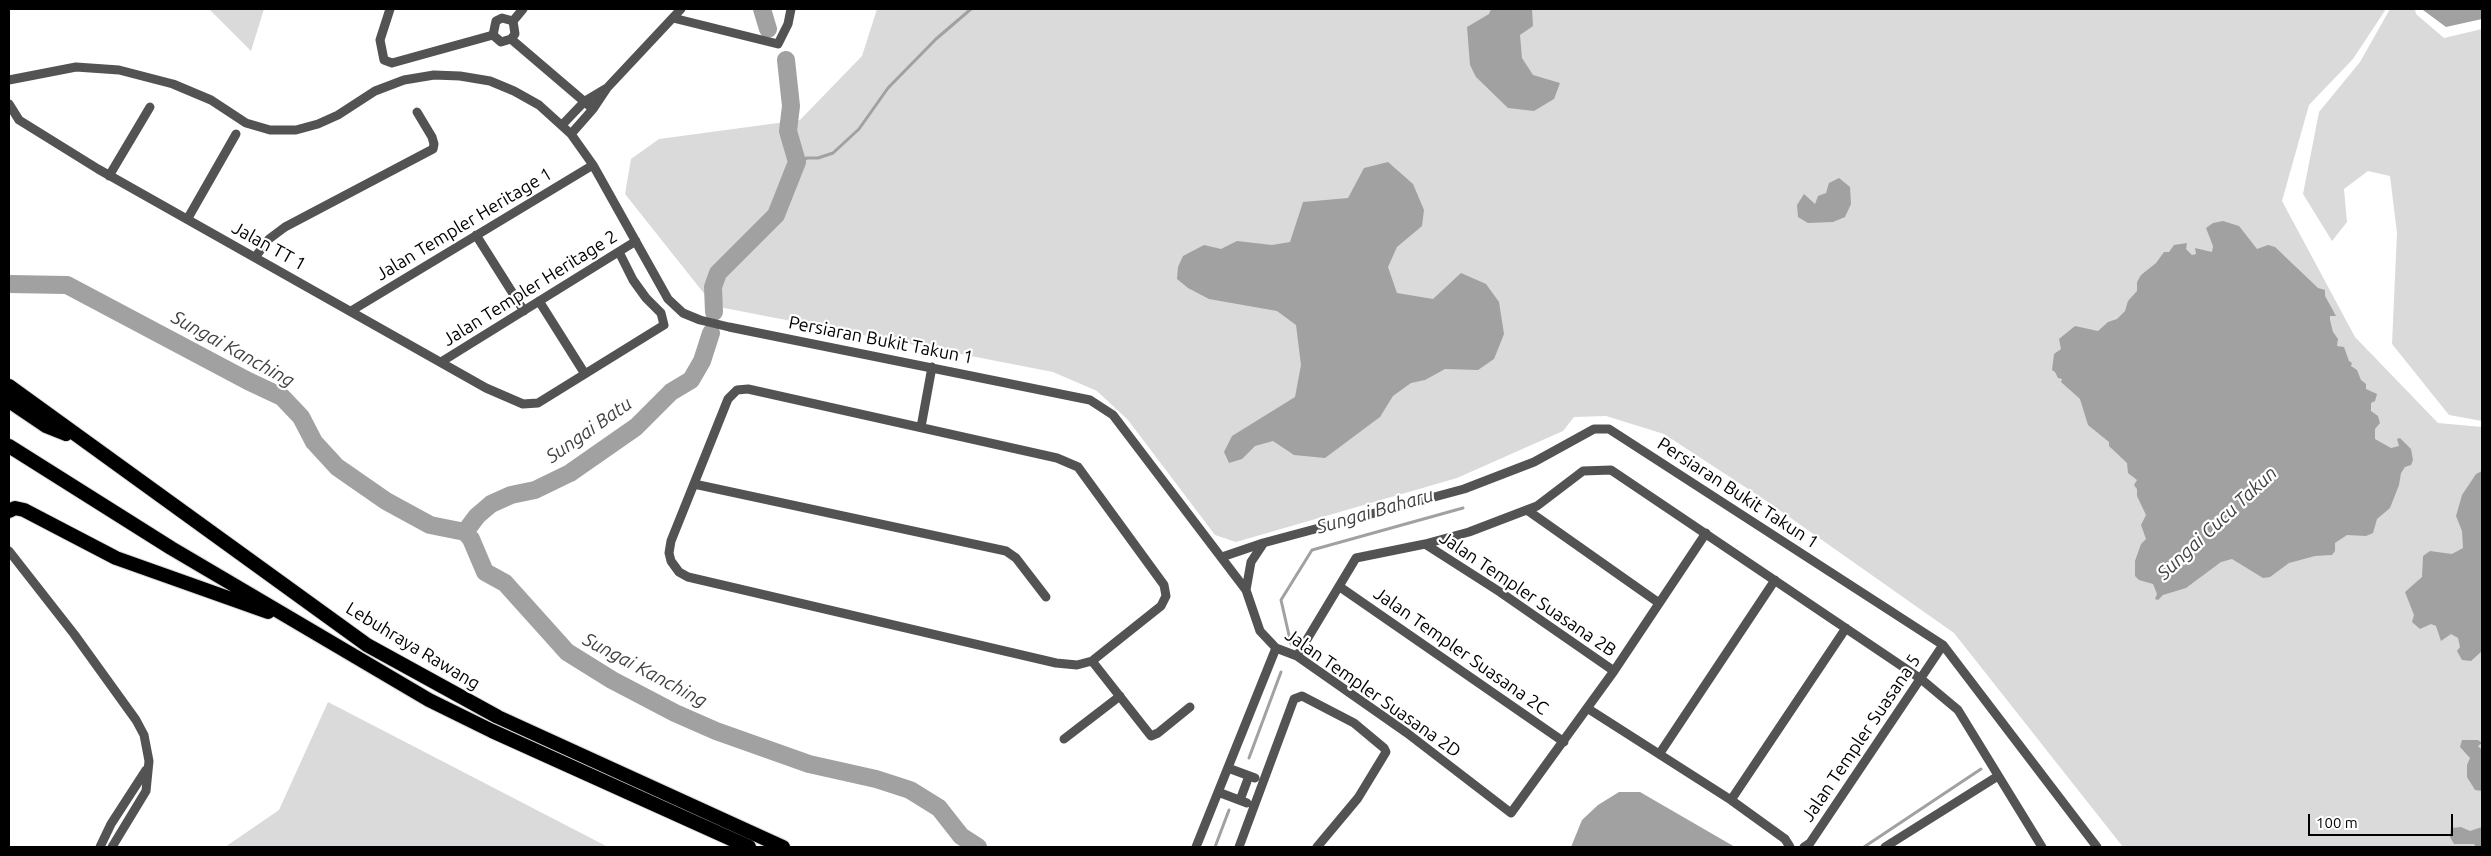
<!DOCTYPE html>
<html>
<head>
<meta charset="utf-8">
<style>
	body { margin:0 }
	#map { position:relative; width:2491px; height:856px; overflow:hidden; background:#fff; font-family:Ubuntu,sans-serif }
	canvas { display:block }
	.frame { position:absolute; inset:0; border:10px solid #000; pointer-events:none }
	.scale { position:absolute; left:2308px; top:814px; width:145px; height:22px; box-sizing:border-box; border:2px solid #000; border-top:0; padding-left:6px; font-size:15px; line-height:18px; white-space:nowrap; color:#000; -webkit-text-stroke:4px #fff; paint-order:stroke }
</style>
</head>
<body>
<div id="map">
<canvas width="2491" height="856"></canvas>
<div class="frame"></div>
<div class="scale">100 m</div>
</div>
<script>
const ctx = document.querySelector('canvas').getContext('2d');
ctx.lineJoin = 'round';
function fillPath(path, color) { ctx.fillStyle = color; ctx.fill(path, 'evenodd'); }
const poly = rows => new Path2D(rows.map(r => 'M' + r).join(''));
function strokePath(path, color, width, dash) { ctx.strokeStyle = color; ctx.lineWidth = width; ctx.lineCap = dash ? 'butt' : 'round'; ctx.setLineDash(dash || []); ctx.stroke(path); }
function drawText(font, color, halo, rows, align = 'center') {
  ctx.font = font + ' Ubuntu,sans-serif'; ctx.lineWidth = 4.5; ctx.setLineDash([]); ctx.textBaseline = 'middle'; ctx.strokeStyle = halo; ctx.fillStyle = color; for (const [text, x, y, turn = 0] of rows) {
    ctx.save(); ctx.translate(x, y); ctx.rotate((+turn || 0) * Math.PI / 180); ctx.textAlign = isNaN(turn) ? turn : align; if (halo) ctx.strokeText(text, 0, 0); ctx.fillText(text, 0, 0); ctx.restore();
  }
}
fillPath(poly([
	[209,9,264,9,251,51],
	[877,9,2386,9,2353,59,2309,105,2282,201,2355,337,2438,423,2482,427,2482,847,2123,847,1954,633,1768,502,1664,434,1606,416,1574,417,1563,431,1457,478,1236,542,1215,535,1128,420,1097,391,1053,372,714,306,625,194,631,159,659,139,800,120,862,56],
	[2390,9,2415,9,2416,14,2444,38,2482,29,2482,421,2449,415,2392,344,2397,233,2390,176,2368,171,2344,189,2347,222,2332,241,2303,194,2319,112,2360,62],
	[328,702,608,847,225,847,279,810]
]), '#dadada');
fillPath(poly([
	[1491,9,1532,9,1533,26,1520,35,1522,58,1533,75,1560,83,1554,99,1534,111,1508,108,1476,77,1470,65,1467,27,1489,14],
	[2482,9,2482,19,2446,27,2423,10],
	[1388,162,1413,184,1424,210,1422,226,1397,247,1388,267,1397,293,1433,299,1461,273,1486,284,1499,302,1504,334,1494,359,1478,370,1445,369,1425,380,1411,383,1393,396,1380,417,1325,458,1294,455,1273,441,1255,446,1242,459,1229,463,1224,452,1232,436,1295,397,1301,365,1296,325,1277,311,1209,299,1188,288,1177,279,1178,267,1183,256,1204,245,1221,249,1237,241,1272,245,1290,242,1303,202,1348,198,1364,168],
	[1839,178,1850,187,1851,204,1845,217,1833,222,1808,223,1798,217,1797,205,1804,194,1815,204,1818,196,1826,193,1829,183],
	[2223,221,2239,226,2257,249,2268,245,2275,247,2318,288,2325,290,2325,296,2336,316,2330,316,2330,320,2333,332,2338,339,2337,346,2344,347,2349,361,2352,363,2351,366,2357,370,2361,380,2366,384,2366,389,2377,394,2375,401,2371,403,2371,411,2378,416,2380,423,2375,429,2375,439,2391,448,2399,446,2397,439,2400,438,2411,449,2413,460,2411,465,2405,467,2401,473,2399,485,2390,508,2377,519,2373,533,2366,536,2347,535,2335,543,2335,551,2332,555,2315,556,2289,563,2270,577,2263,578,2232,559,2221,562,2186,588,2163,595,2158,600,2155,599,2157,594,2153,584,2139,580,2135,576,2135,561,2141,544,2146,539,2141,525,2146,515,2137,496,2137,489,2134,485,2137,480,2128,473,2127,463,2109,446,2109,442,2088,425,2080,399,2061,382,2062,379,2058,378,2055,372,2052,370,2054,354,2061,349,2059,339,2075,326,2098,331,2108,322,2117,319,2125,311,2128,301,2137,291,2137,282,2141,275,2156,263,2164,252,2169,252,2174,245,2187,243,2186,249,2192,255,2196,254,2195,248,2212,252,2213,246,2206,228,2213,223],
	[2482,471,2482,651,2471,661,2462,660,2457,651,2460,647,2458,638,2451,634,2441,641,2436,626,2431,624,2420,629,2412,622,2414,615,2405,592,2422,577,2423,556,2430,551,2452,554,2463,548,2462,531,2456,516,2462,495,2476,474],
	[2462,740,2478,740,2482,743,2478,746,2482,750,2482,791,2475,790,2467,777,2467,765,2470,758,2460,747],
	[1619,792,1640,792,1735,847,1571,847,1582,820,1598,805],
	[2461,827,2470,831,2482,827,2482,847,2476,847,2474,844,2454,844,2450,837,2451,828]
]), '#a1a1a1');
strokePath(poly([
	[797,162,807,158,818,158,833,153,859,129,888,88,936,39,971,9],
	[1291,644,1281,600,1312,550,1463,508],
	[1249,758,1281,672],
	[1215,847,1229,810],
	[1864,847,1981,769]
]), '#a1a1a1', 3);
strokePath(poly([
	[762,9,768,29],
	[9,284,67,285,248,381,282,397,301,417,314,442,337,467,386,501,430,525,465,532,471,539,485,572,505,583,567,652,612,680,675,713,716,731,809,764,876,779,910,790,939,808,961,836,978,847],
	[714,312,713,287,718,273,776,215,797,162,788,131,791,106,786,60],
	[465,532,477,516,491,504,511,495,535,490,570,473,636,427,671,392,691,380,702,361,711,333]
]), '#a1a1a1', 18);
const highway = poly([
	[9,386,367,645,498,717,783,847],
	[9,401,46,426,66,434],
	[9,446,171,548,429,700,492,731,749,847],
	[9,511,15,508,24,510,116,558,268,612]
]);
strokePath(highway, '#dbdbdb', 16);
strokePath(poly([
	[390,9,380,40,384,60,392,63,493,35],
	[673,18,778,44,788,24,791,9],
	[513,21,523,9],
	[493,35,501,42,511,39,515,34,513,21],
	[493,35,496,21,502,18,513,21],
	[511,39,593,109],
	[9,80,76,67,119,70,173,84,211,100,246,123,270,130,296,130,318,124,338,115,375,91,404,80,434,75,460,76,490,81,514,91,539,105,571,134,593,165,668,299,683,313,700,320,729,327,1090,400,1113,415,1246,590,1260,631,1276,648,1297,656,1407,733,1511,813,1614,671,1706,533],
	[9,104,19,120,98,169,486,388,523,404,538,403,664,325,661,313,646,298,633,280,619,252],
	[563,124,585,101,605,89],
	[571,134,593,109,607,88,681,9],
	[109,176,150,107],
	[188,218,236,134],
	[476,235,524,311],
	[256,256,269,239,285,227,433,149,434,144,432,137,417,112],
	[539,301,585,374],
	[351,311,593,165],
	[441,362,636,241],
	[748,389,1057,458,1078,467,1164,585,1166,596,1161,606,1092,661,1077,665,1056,663,688,577,679,572,671,561,669,553,671,541,728,399,737,390,748,389],
	[921,427,932,367],
	[694,484,1006,551,1016,558,1046,597],
	[1527,510,1659,603],
	[1425,544,1500,592,1614,671],
	[9,551,74,634,136,720,144,735,149,761,146,791,112,847],
	[1222,557,1263,543,1464,489,1534,462,1594,429,1609,429,1943,645,2097,847],
	[1340,587,1564,742],
	[1246,590,1251,562,1263,544],
	[1297,656,1356,558,1425,544,1469,532,1537,506,1583,471,1611,470,1921,679,1958,710,2042,847],
	[1092,661,1151,736,1158,733,1190,707],
	[1587,708,1731,800,1785,839,1790,847],
	[1064,739,1120,696],
	[1660,753,1775,580],
	[1228,768,1255,778],
	[1218,792,1247,803],
	[1240,800,1249,776],
	[1731,800,1846,628],
	[100,847,111,824,146,770],
	[1196,847,1276,648],
	[1239,847,1294,699,1302,696,1354,723,1384,748,1386,752,1358,798,1317,847],
	[1804,847,1810,843,1943,645],
	[1885,847,1998,776]
]), '#535353', 9);
strokePath(highway, '#000', 14);
drawText('18px', '#000', '#fff', [
	["Jalan Templer Heritage 1",464,224,-31],
	["Jalan TT 1",269,246,29],
	["Jalan Templer Heritage 2",530,288,-32],
	["Persiaran Bukit Takun 1",881,340,11],
	["Persiaran Bukit Takun 1",1738,493,33],
	["Jalan Templer Suasana 2B",1528,594,34],
	["Lebuhraya Rawang",413,646,31],
	["Jalan Templer Suasana 2C",1461,651,35],
	["Jalan Templer Suasana 2D",1373,693,35],
	["Jalan Templer Suasana 5",1861,738,-56]
]);
drawText('italic 19px', '#424242', '#fff', [
	["Sungai Kanching",233,349,29],
	["Sungai Batu",589,430,-35],
	["Sungai Baharu",1375,511,-16],
	["Sungai Cucu Takun",2217,523,-43],
	["Sungai Kanching",645,670,28]
]);
</script>
</body>
</html>
